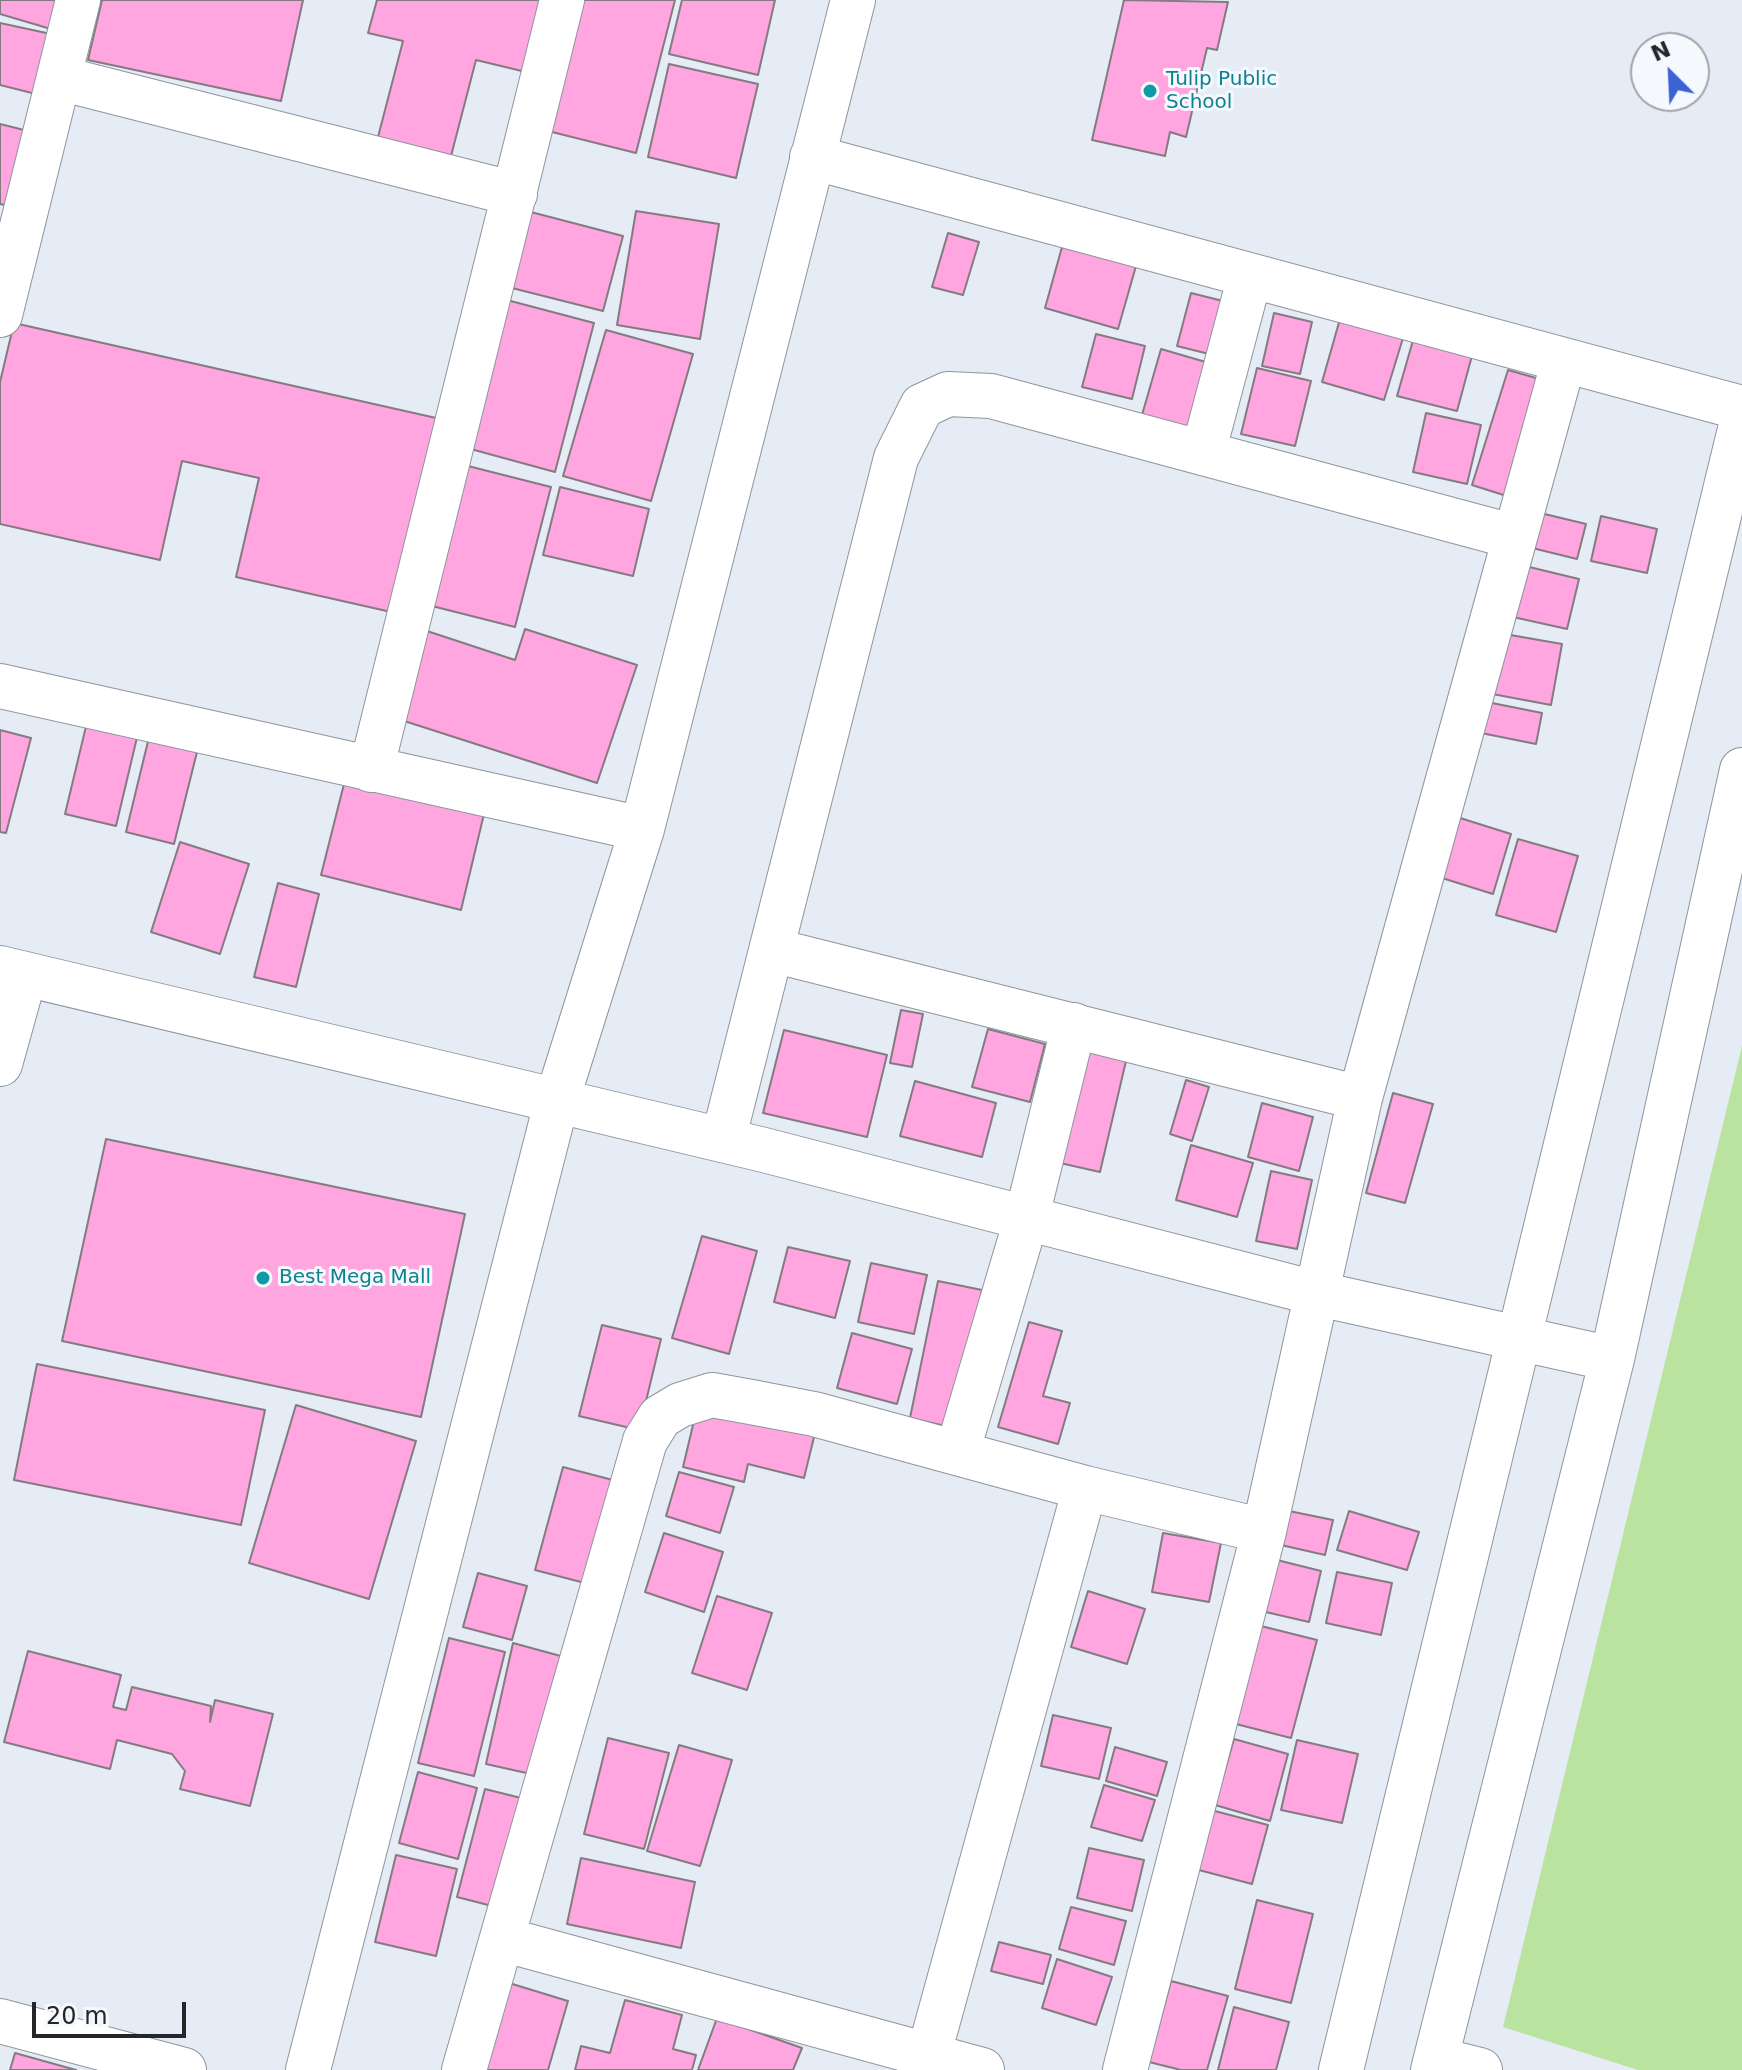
<!DOCTYPE html>
<html>
<head>
<meta charset="utf-8">
<style>
	body { margin:0 }
	#map { position:relative; width:1742px; height:2070px; overflow:hidden; background:#e6ecf5; font-family:"DejaVu Sans",sans-serif }
	canvas { display:block }
	.north { position:absolute; left:1630px; top:32px; width:80px; height:80px; box-sizing:border-box; background:#f5f9fe; border:2px solid #a1a5a9; border-radius:50%; rotate:336deg; font-size:22px; font-weight:700; line-height:32px; text-align:center; color:#242629 }
	.north::after { content:''; display:block; margin:auto; width:28px; height:36px; background:#3c63d5; clip-path:polygon(50% 0,100% 100%,50% 72%,0 100%) }
	.scale { position:absolute; left:32px; top:2002px; width:154px; height:36px; box-sizing:border-box; border:4px solid #242629; border-top:0; padding-left:10px; font-size:24px; line-height:28px; white-space:nowrap; color:#242629; -webkit-text-stroke:6px #f5f9fe; paint-order:stroke }
</style>
</head>
<body>
<div id="map">
<canvas width="1742" height="2070"></canvas>
<div class="north">N</div>
<div class="scale">20 m</div>
</div>
<script>
const ctx = document.querySelector('canvas').getContext('2d');
ctx.lineJoin = 'round';
function fillPath(path, color) { ctx.fillStyle = color; ctx.fill(path, 'evenodd'); }
const poly = rows => new Path2D(rows.map(r => 'M' + r).join(''));
function strokePath(path, color, width, dash) { ctx.strokeStyle = color; ctx.lineWidth = width; ctx.lineCap = dash ? 'butt' : 'round'; ctx.setLineDash(dash || []); ctx.stroke(path); }
function drawText(font, color, halo, rows, align = 'center') {
  ctx.font = font + ' "DejaVu Sans",sans-serif'; ctx.lineWidth = 6; ctx.setLineDash([]); ctx.textBaseline = 'middle'; ctx.strokeStyle = halo; ctx.fillStyle = color; for (const [text, x, y, turn = 0] of rows) {
    ctx.save(); ctx.translate(x, y); ctx.rotate((+turn || 0) * Math.PI / 180); ctx.textAlign = isNaN(turn) ? turn : align; if (halo) ctx.strokeText(text, 0, 0); ctx.fillText(text, 0, 0); ctx.restore();
  }
}
fillPath(poly([
	[1742,1046,1742,2070,1638,2070,1503,2027]
]), '#bae39f');
const building = poly([
	[0,0,71,0,61,32,0,14,0,0],
	[102,0,303,0,281,101,88,60,102,0],
	[377,0,545,0,526,72,476,60,451,156,378,137,403,41,368,33,377,0],
	[577,0,675,0,636,153,544,130,577,0],
	[682,0,775,0,758,75,669,54,682,0],
	[1124,0,1228,2,1217,50,1207,48,1186,137,1170,132,1165,156,1092,140,1124,0],
	[0,23,51,34,36,94,0,85,0,23],
	[669,64,758,84,736,178,648,157,669,64],
	[0,124,28,131,9,206,0,204,0,124],
	[527,211,623,236,603,311,508,287,527,211],
	[636,211,719,224,700,339,617,325,636,211],
	[948,233,979,242,963,295,932,287,948,233],
	[1062,247,1136,266,1118,329,1045,308,1062,247],
	[1191,293,1231,303,1217,356,1177,346,1191,293],
	[507,300,594,323,555,472,467,448,507,300],
	[1274,313,1312,322,1300,374,1262,366,1274,313],
	[1340,319,1403,338,1384,400,1322,382,1340,319],
	[14,323,445,420,400,614,236,577,259,478,182,461,160,560,0,524,0,382,14,323],
	[606,330,693,354,651,501,563,476,606,330],
	[1096,334,1145,346,1132,399,1082,387,1096,334],
	[1414,337,1473,352,1457,411,1397,396,1414,337],
	[1161,349,1216,365,1198,430,1142,415,1161,349],
	[1257,368,1311,381,1295,446,1241,434,1257,368],
	[1508,370,1550,382,1513,498,1472,485,1508,370],
	[1426,413,1481,425,1467,484,1413,472,1426,413],
	[464,465,551,487,515,627,428,605,464,465],
	[560,487,649,509,633,576,543,555,560,487],
	[1528,510,1586,524,1577,559,1520,545,1528,510],
	[1601,516,1657,529,1647,573,1591,561,1601,516],
	[1525,566,1579,579,1567,629,1513,617,1525,566],
	[525,629,637,665,597,783,398,719,427,631,515,660,525,629],
	[1499,633,1562,644,1551,705,1487,693,1499,633],
	[1487,702,1542,713,1536,744,1481,733,1487,702],
	[88,718,139,729,116,826,65,814,88,718],
	[0,730,31,738,6,833,0,832,0,730],
	[150,733,199,744,174,844,126,832,150,733],
	[345,780,484,814,461,910,321,875,345,780],
	[1460,818,1511,834,1493,894,1442,878,1460,818],
	[1518,839,1578,856,1556,932,1496,915,1518,839],
	[180,842,249,864,220,954,151,932,180,842],
	[278,883,319,894,296,987,254,977,278,883],
	[901,1010,923,1014,912,1067,890,1063,901,1010],
	[988,1029,1045,1044,1030,1102,972,1087,988,1029],
	[784,1030,887,1055,867,1137,763,1113,784,1030],
	[1087,1051,1126,1061,1100,1172,1060,1163,1087,1051],
	[1186,1080,1209,1087,1192,1141,1170,1134,1186,1080],
	[915,1081,996,1103,982,1157,900,1136,915,1081],
	[1393,1093,1433,1104,1405,1203,1366,1193,1393,1093],
	[1262,1103,1313,1117,1299,1171,1248,1157,1262,1103],
	[106,1139,465,1214,421,1417,62,1341,106,1139],
	[1191,1145,1253,1163,1237,1217,1176,1200,1191,1145],
	[1271,1171,1312,1180,1297,1249,1256,1241,1271,1171],
	[702,1236,757,1251,729,1354,672,1338,702,1236],
	[788,1247,850,1261,835,1318,774,1302,788,1247],
	[871,1263,927,1275,914,1334,858,1322,871,1263],
	[938,1281,982,1290,954,1428,910,1418,938,1281],
	[1029,1322,1062,1331,1043,1396,1070,1403,1058,1444,998,1427,1029,1322],
	[602,1325,661,1339,639,1430,579,1416,602,1325],
	[852,1333,912,1349,897,1404,837,1388,852,1333],
	[37,1364,265,1410,241,1525,14,1480,37,1364],
	[698,1404,815,1433,804,1478,748,1464,744,1482,683,1467,698,1404],
	[296,1405,416,1441,369,1599,249,1563,296,1405],
	[563,1467,628,1484,600,1587,535,1570,563,1467],
	[679,1472,734,1487,720,1533,666,1516,679,1472],
	[1289,1511,1333,1520,1325,1555,1281,1545,1289,1511],
	[1349,1511,1419,1532,1407,1570,1337,1550,1349,1511],
	[664,1533,723,1552,704,1612,645,1592,664,1533],
	[1163,1533,1221,1543,1209,1602,1152,1592,1163,1533],
	[1269,1558,1321,1571,1309,1622,1257,1610,1269,1558],
	[1337,1572,1392,1583,1381,1635,1326,1623,1337,1572],
	[478,1573,527,1586,512,1640,463,1627,478,1573],
	[1088,1591,1145,1609,1127,1664,1071,1647,1088,1591],
	[717,1596,772,1613,747,1690,692,1673,717,1596],
	[1257,1625,1317,1640,1291,1738,1232,1723,1257,1625],
	[449,1638,505,1652,474,1776,418,1763,449,1638],
	[513,1643,568,1658,540,1776,486,1764,513,1643],
	[28,1651,121,1675,113,1707,126,1710,132,1687,211,1706,210,1722,215,1700,273,1714,250,1806,180,1789,185,1771,172,1754,117,1740,110,1769,4,1742,28,1651],
	[1053,1715,1111,1728,1099,1779,1041,1766,1053,1715],
	[608,1738,669,1753,644,1849,584,1834,608,1738],
	[1234,1739,1288,1754,1270,1821,1215,1805,1234,1739],
	[1297,1740,1358,1754,1342,1823,1281,1810,1297,1740],
	[679,1745,732,1760,700,1866,647,1851,679,1745],
	[1115,1747,1167,1762,1157,1796,1106,1781,1115,1747],
	[418,1772,477,1788,458,1859,399,1843,418,1772],
	[1104,1785,1155,1800,1142,1841,1091,1827,1104,1785],
	[485,1789,529,1800,500,1908,457,1897,485,1789],
	[1211,1810,1268,1825,1252,1884,1195,1869,1211,1810],
	[1089,1848,1144,1860,1132,1911,1077,1898,1089,1848],
	[396,1855,457,1869,436,1956,375,1942,396,1855],
	[581,1858,695,1882,681,1948,567,1924,581,1858],
	[1257,1900,1313,1914,1291,2003,1235,1989,1257,1900],
	[1071,1907,1126,1921,1114,1965,1059,1949,1071,1907],
	[999,1942,1051,1955,1043,1984,991,1971,999,1942],
	[1057,1959,1112,1977,1096,2025,1042,2008,1057,1959],
	[1171,1981,1228,1996,1207,2070,1181,2070,1149,2062,1171,1981],
	[509,1983,568,2001,548,2070,482,2070,509,1983],
	[625,2000,682,2015,673,2049,696,2055,692,2070,575,2070,581,2046,610,2053,625,2000],
	[1234,2007,1289,2022,1276,2070,1218,2070,1234,2007],
	[717,2018,802,2048,793,2070,698,2070,717,2018],
	[15,2053,76,2070,10,2070,15,2053]
]);
fillPath(building, '#ffa5e0');
strokePath(building, '#847b81', 2);
const street = poly([
	[59,78,515,194],
	[812,157,1742,408],
	[0,315,78,0],
	[1203,453,1250,276],
	[0,686,642,829],
	[371,770,562,0],
	[772,950,1360,1098],
	[0,968,764,1150,1319,1294,1612,1359],
	[0,1064,25,974],
	[723,1140,896,458,922,406,948,394,991,396,1515,537],
	[957,1453,1026,1220,1074,1025],
	[502,1939,982,2070],
	[0,2021,184,2070],
	[928,2057,1085,1488],
	[1436,2059,1480,2070],
	[308,2070,557,1100,642,829,853,0],
	[464,2070,645,1441,660,1417,680,1405,712,1395,751,1402,814,1414,1085,1488,1264,1531],
	[1125,2070,1264,1531,1360,1098,1564,360],
	[1341,2070,1742,421],
	[1433,2070,1612,1359,1742,770]
]);
strokePath(street, '#8f959d', 46);
strokePath(street, '#fff', 44);
for (const [x, y, r, color] of [
	[1150,91,8,"#0f9aa8"],
	[263,1278,8,"#0f9aa8"]
]) { const dot = new Path2D(); dot.arc(x, y, r, 0, 2 * Math.PI); ctx.fillStyle = color; ctx.fill(dot); strokePath(dot, '#f5f9fe', 3); }
drawText('20px', '#0d838f', '#f5f9fe', [
	["Tulip Public",1166,80],
	["School",1166,103],
	["Best Mega Mall",279,1278]
], 'left');
</script>
</body>
</html>
